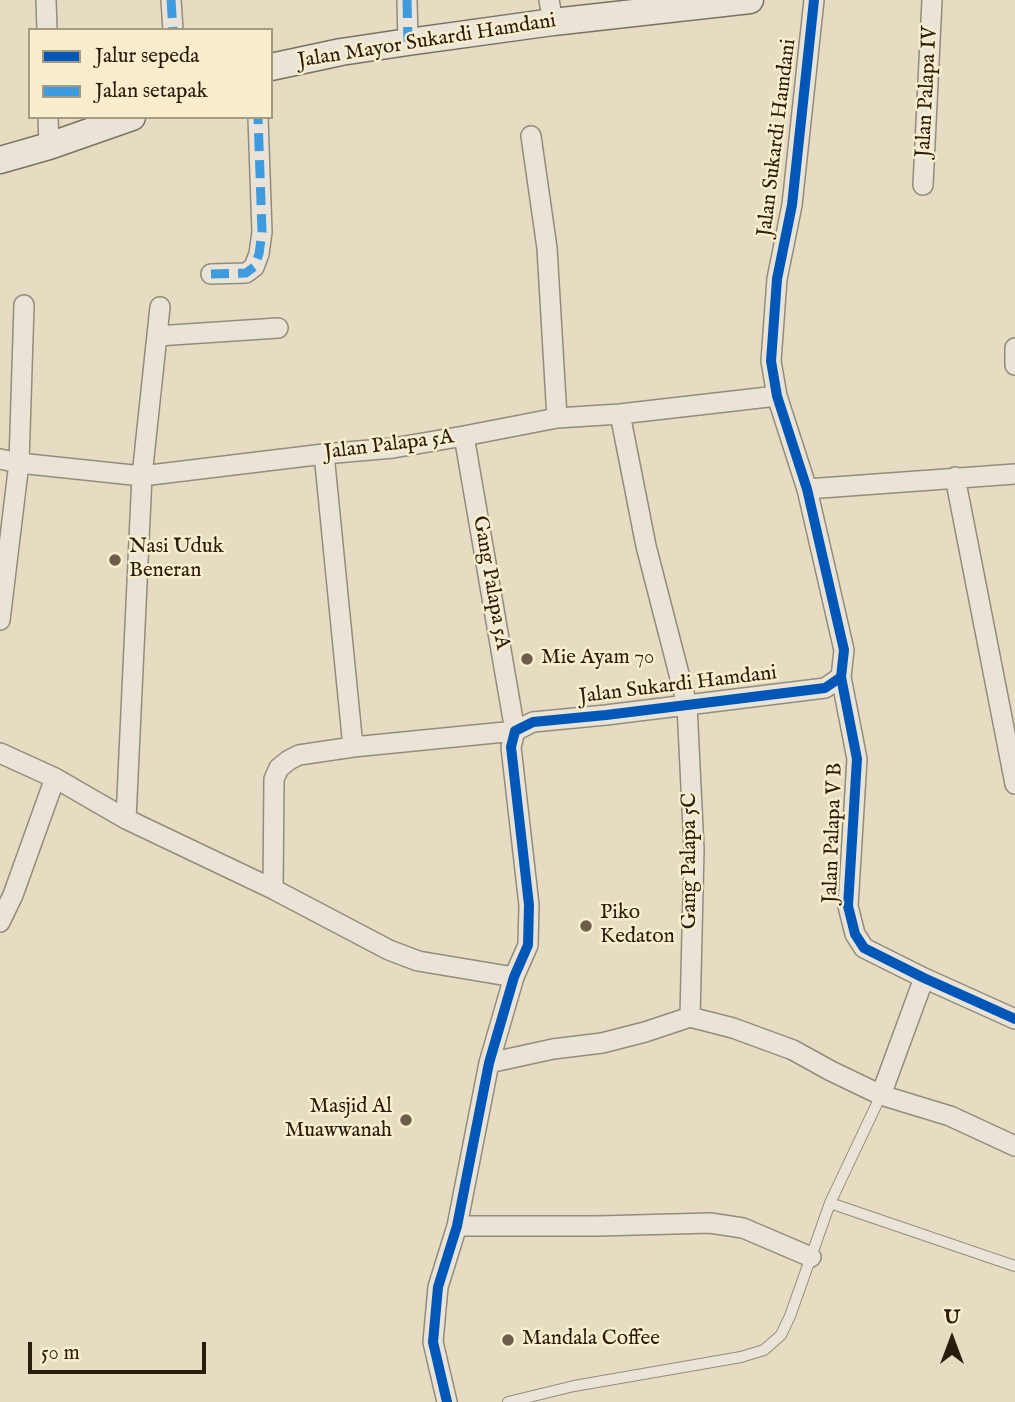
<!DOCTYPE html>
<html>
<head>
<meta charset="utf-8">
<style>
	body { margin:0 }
	#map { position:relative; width:1015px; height:1402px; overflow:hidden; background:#e5dcc1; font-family:"IM FELL English",serif }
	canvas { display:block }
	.legend { position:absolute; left:28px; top:28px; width:245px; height:91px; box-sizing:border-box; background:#f8edcd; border:2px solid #a59980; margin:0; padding:9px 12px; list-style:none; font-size:21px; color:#291c0d }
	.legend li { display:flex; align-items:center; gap:14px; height:35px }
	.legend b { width:35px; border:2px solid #a59980 }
	.north { position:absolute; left:917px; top:1304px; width:70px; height:70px; -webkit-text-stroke:5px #f8edcd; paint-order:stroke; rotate:0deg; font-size:19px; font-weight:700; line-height:28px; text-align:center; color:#291c0d }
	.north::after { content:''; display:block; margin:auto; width:24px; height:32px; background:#291c0d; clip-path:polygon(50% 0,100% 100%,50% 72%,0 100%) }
	.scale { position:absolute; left:28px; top:1342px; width:178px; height:32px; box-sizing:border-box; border:4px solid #291c0d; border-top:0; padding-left:9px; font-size:21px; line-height:24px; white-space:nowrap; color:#291c0d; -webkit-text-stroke:5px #f8edcd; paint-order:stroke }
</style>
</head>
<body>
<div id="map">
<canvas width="1015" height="1402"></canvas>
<ul class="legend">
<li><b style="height:9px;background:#0057b8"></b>Jalur sepeda</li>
<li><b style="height:9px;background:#3d9bde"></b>Jalan setapak</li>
</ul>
<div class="north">U</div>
<div class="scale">50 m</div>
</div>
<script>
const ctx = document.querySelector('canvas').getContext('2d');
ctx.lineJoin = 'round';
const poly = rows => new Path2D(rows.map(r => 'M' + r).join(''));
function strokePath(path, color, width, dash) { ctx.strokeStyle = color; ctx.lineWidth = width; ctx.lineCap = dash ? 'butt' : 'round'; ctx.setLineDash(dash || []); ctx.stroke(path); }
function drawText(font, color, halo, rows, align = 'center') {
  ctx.font = font + ' "IM FELL English",serif'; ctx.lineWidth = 5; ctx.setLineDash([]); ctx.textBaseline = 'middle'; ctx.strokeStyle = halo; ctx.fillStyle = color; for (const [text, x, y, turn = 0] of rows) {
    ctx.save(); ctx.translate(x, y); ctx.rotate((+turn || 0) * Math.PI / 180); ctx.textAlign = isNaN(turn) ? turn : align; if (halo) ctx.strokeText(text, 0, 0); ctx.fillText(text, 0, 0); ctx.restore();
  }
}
const lane = poly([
	[830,1203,1015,1266],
	[508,1402,574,1386,741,1357,764,1350,781,1335,790,1316,830,1203,881,1095]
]);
const street = poly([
	[46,0,47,30],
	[171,0,173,30],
	[407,0,408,42],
	[549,0,553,22],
	[814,0,792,205,777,279,771,361,777,396,807,489,844,650,841,677,857,759,848,906,855,934,864,948,924,978,1015,1019],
	[48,117,49,146],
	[531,136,547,248,557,418],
	[923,185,932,0],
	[211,274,246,273,254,267,259,254,262,232,258,117],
	[157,336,278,328],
	[1015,348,1015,365],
	[620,414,646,546,687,705,694,849,690,1017],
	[324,454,353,747],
	[0,459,19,463,142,476,324,454,393,448,464,436,557,418,620,414,777,396],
	[955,477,1015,784],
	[807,489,1015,474],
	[0,620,19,463,24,305],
	[0,753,55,778,126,819,273,889,389,950,418,961,514,977],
	[126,819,142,476,160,307],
	[273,889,274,779,279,768,289,760,299,755,353,747,515,731,464,436],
	[0,922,13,895,55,778],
	[489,1063,553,1049,602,1043,645,1032,690,1017,733,1028,793,1050,831,1071,881,1095,950,1116,1015,1146],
	[881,1095,924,978],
	[457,1226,598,1226,710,1223,743,1228,811,1257],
	[447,1402,433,1342,438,1287,457,1226,489,1063,514,977,528,945,529,905,511,747,515,731,533,722,606,715,825,688,841,677]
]);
const secondary = poly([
	[271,67,341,52,408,42,553,22,750,0],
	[0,160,49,146,132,117]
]);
strokePath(lane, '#938c7b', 12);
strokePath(street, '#938c7b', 22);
strokePath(secondary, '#797263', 29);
strokePath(lane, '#e9e4d7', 10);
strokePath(street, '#e9e4d7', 19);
strokePath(secondary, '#e9e4d7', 26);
strokePath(poly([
	[171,0,173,30],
	[407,0,408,42],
	[211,274,246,273,254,267,259,254,262,232,258,117]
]), '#3d9bde', 9, [18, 9]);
strokePath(poly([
	[814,0,792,205,777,279,771,361,777,396,807,489,844,650,841,677,857,759,848,906,855,934,864,948,924,978,1015,1019],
	[447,1402,433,1342,438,1287,457,1226,489,1063,514,977,528,945,529,905,511,747,515,731,533,722,606,715,825,688,841,677]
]), '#0057b8', 10);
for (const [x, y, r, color] of [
	[115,560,7,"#6b5f4c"],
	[527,659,7,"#6b5f4c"],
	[586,926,7,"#6b5f4c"],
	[406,1120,7,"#6b5f4c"],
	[508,1340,7,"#6b5f4c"]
]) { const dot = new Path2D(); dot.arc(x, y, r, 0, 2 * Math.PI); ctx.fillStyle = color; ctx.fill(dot); strokePath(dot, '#f8edcd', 2.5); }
drawText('21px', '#291c0d', '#f8edcd', [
	["Jalan Mayor Sukardi Hamdani",427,42,-9],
	["Jalan Palapa IV",928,92,-87],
	["Jalan Sukardi Hamdani",778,138,-83],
	["Jalan Palapa 5A",389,446,-7],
	["Gang Palapa 5A",490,583,80],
	["Jalan Sukardi Hamdani",678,686,-7],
	["Jalan Palapa V B",834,833,-88],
	["Gang Palapa 5C",691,861,-90]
]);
drawText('21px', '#291c0d', '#f8edcd', [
	["Nasi Uduk",129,548],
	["Beneran",129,572],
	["Mie Ayam 70",541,659],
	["Piko",600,914],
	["Kedaton",600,938],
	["Masjid Al",392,1108,"right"],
	["Muawwanah",392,1132,"right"],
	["Mandala Coffee",522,1340]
], 'left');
</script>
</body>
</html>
